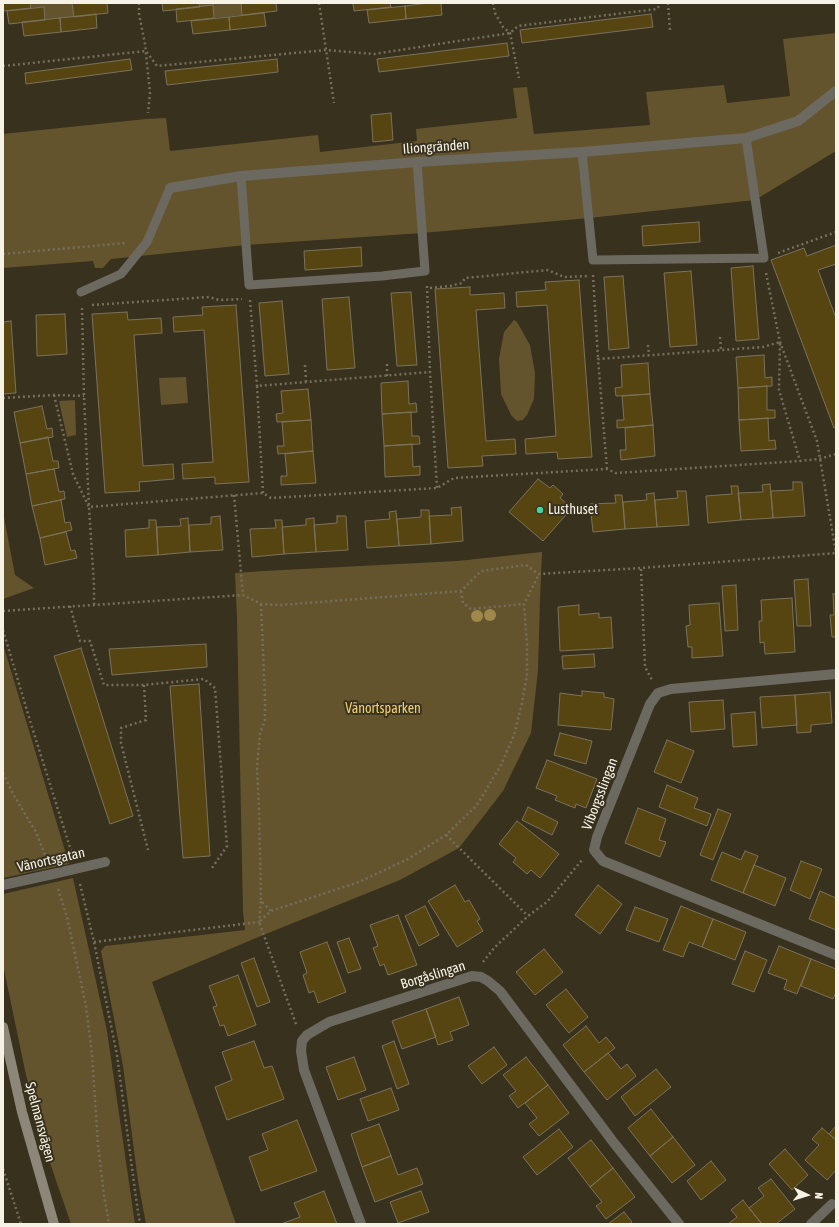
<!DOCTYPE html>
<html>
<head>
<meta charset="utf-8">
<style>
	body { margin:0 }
	#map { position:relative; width:839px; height:1227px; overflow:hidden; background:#38311e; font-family:"Asap Condensed",sans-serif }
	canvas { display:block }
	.frame { position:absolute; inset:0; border:4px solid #f6f2e6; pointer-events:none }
	.north { position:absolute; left:787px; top:1175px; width:40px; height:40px; -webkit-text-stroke:3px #38311e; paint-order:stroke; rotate:94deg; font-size:11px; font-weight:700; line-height:16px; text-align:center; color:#f6f2e6 }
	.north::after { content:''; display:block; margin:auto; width:14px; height:18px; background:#f6f2e6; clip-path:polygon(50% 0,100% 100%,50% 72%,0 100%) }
</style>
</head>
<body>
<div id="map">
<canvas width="839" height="1227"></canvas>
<div class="frame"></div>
<div class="north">N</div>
</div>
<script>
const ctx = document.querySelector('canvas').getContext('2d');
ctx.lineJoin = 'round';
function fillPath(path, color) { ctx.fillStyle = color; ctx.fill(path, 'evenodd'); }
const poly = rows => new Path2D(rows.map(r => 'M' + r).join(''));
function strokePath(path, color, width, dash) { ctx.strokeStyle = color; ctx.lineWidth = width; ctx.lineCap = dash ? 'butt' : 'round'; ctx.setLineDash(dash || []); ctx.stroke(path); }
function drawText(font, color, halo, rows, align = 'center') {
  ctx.font = font + ' "Asap Condensed",sans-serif'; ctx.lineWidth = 4; ctx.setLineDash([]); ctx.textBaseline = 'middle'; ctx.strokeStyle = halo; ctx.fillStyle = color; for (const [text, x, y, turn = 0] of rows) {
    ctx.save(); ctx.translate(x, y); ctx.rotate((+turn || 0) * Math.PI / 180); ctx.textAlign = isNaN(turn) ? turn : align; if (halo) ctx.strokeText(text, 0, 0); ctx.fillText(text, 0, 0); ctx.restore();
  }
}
fillPath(poly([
	[30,3,72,3,74,17,45,20,44,7,31,8],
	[199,3,241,3,242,15,214,18,213,5,200,7],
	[836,33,836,151,755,200,589,218,422,233,246,245,111,259,103,268,95,268,93,261,3,268,3,134,146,119,166,118,170,151,318,135,320,152,417,141,416,129,517,118,513,88,527,87,534,134,650,125,646,92,724,85,727,103,790,96,783,39],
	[514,320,517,322,530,345,535,373,534,399,527,415,523,420,517,421,511,415,501,394,499,359,504,332],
	[186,377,188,403,161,405,159,378],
	[75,400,76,435,67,437,59,401],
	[3,512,15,575,34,588,3,599],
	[542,552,540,599,538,670,531,733,503,791,459,848,400,880,256,938,152,982,236,1224,146,1224,138,1181,123,1066,101,951,105,946,245,930,243,912,237,618,235,573,264,571,457,561],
	[3,644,69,864,3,878],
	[73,878,107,1031,135,1224,71,1224,48,1157,26,1075,3,965,3,894]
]), '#63542d');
const building = poly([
	[3,3,30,3,31,8,3,11,3,3],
	[72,3,107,3,108,13,74,17,72,3],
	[162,3,199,3,200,7,163,11,162,3],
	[241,3,276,3,277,11,242,15,241,3],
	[353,3,390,3,391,7,354,11,353,3],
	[428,3,441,3,442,15,406,19,405,6,428,3],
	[213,5,214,18,177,22,176,9,213,5],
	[405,6,406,19,369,23,367,10,405,6],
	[44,7,45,20,9,24,7,11,44,7],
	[264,13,266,26,230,30,229,17,264,13],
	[96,14,97,28,61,32,60,18,96,14],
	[651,14,653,27,522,43,520,30,651,14],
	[229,17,230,30,193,34,191,21,229,17],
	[60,18,61,32,24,36,22,22,60,18],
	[507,43,509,56,379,72,377,59,507,43],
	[130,59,132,70,26,84,25,73,130,59],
	[277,59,278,72,167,85,165,71,277,59],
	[391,113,393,140,373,142,371,115,391,113],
	[699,222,700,242,643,246,642,226,699,222],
	[836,245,836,264,818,270,836,318,836,427,834,428,771,260,804,248,807,256,836,245],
	[361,247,362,266,305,270,304,251,361,247],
	[753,266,759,339,736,341,731,268,753,266],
	[691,271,697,345,670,347,664,273,691,271],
	[623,276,629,348,609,350,604,277,623,276],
	[579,280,592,457,558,459,557,452,526,454,525,439,556,436,547,305,517,307,516,292,546,290,545,282,579,280],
	[470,287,470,295,504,293,505,308,476,310,486,441,515,439,516,454,482,456,483,466,448,468,435,289,470,287],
	[411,292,417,365,397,366,391,293,411,292],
	[349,297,355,368,327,370,322,299,349,297],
	[282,301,289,374,265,376,259,303,282,301],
	[236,305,249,482,215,484,215,477,183,479,182,464,213,462,204,330,174,332,173,317,203,315,202,307,236,305],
	[127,312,128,320,161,318,162,333,134,335,143,466,173,464,174,479,139,482,140,491,105,493,92,314,127,312],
	[65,314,67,354,37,356,36,315,65,314],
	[11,321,16,393,3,394,3,322,11,321],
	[764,355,765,378,772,377,772,386,738,388,736,357,764,355],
	[648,363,650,394,616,396,615,388,622,387,621,365,648,363],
	[408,381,409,404,416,403,417,412,382,414,381,383,408,381],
	[767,386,767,410,775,410,775,418,739,420,738,388,767,386],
	[308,389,311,420,277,422,276,414,283,413,281,391,308,389],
	[650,394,653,425,617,428,617,420,624,420,622,396,650,394],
	[42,406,47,429,52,428,53,437,20,443,14,412,42,406],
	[411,412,412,436,419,436,420,444,384,446,382,414,411,412],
	[768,418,769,441,775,440,776,449,741,451,739,420,768,418],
	[311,420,313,451,278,454,277,446,284,446,282,422,311,420],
	[653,425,655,456,621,460,620,450,626,450,625,428,653,425],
	[48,437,53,461,58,461,59,468,26,474,20,443,48,437],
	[412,444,413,467,420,466,420,475,385,477,384,446,412,444],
	[313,451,316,483,281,485,281,476,287,476,285,454,313,451],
	[54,469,59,492,64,491,65,499,32,506,26,474,54,469],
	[538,479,550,488,553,485,563,494,560,498,572,508,543,541,509,512,538,479],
	[793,482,802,482,805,516,773,518,771,491,793,490,793,482],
	[770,484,773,518,741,520,738,493,763,492,762,485,770,484],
	[731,486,738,486,741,520,708,523,706,496,732,494,731,486],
	[677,491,686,491,689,525,657,527,655,500,678,498,677,491],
	[654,493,657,527,625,529,623,502,647,500,646,494,654,493],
	[615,495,622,495,625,529,593,532,590,504,616,503,615,495],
	[61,500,65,523,70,522,72,530,40,538,32,506,61,500],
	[461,507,463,541,431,544,429,516,452,515,451,508,461,507],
	[421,510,429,510,431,544,399,546,397,519,421,517,421,510],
	[396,511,399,546,367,548,365,521,390,519,389,512,396,511],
	[220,516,223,550,190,552,189,525,211,524,211,517,220,516],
	[337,516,346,516,348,550,316,552,314,525,337,523,337,516],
	[188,518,190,552,158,555,157,527,181,526,180,519,188,518],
	[314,518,316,552,284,554,282,527,306,525,306,519,314,518],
	[149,520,156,520,158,555,126,557,125,530,149,528,149,520],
	[275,520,282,520,284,554,252,557,250,529,276,528,275,520],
	[66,532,71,551,75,550,77,558,45,565,40,538,66,532],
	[808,579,811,626,797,626,794,580,808,579],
	[736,585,738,630,725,631,722,586,736,585],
	[833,594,836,594,836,640,836,637,832,637,830,615,834,615,833,594],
	[792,598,795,652,765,654,764,642,760,643,759,621,762,621,761,600,792,598],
	[719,603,723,656,692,658,692,647,688,647,686,626,690,625,689,605,719,603],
	[579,605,579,615,599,613,599,618,611,617,613,648,560,651,558,607,579,605],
	[206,644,207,667,112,675,109,649,206,644],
	[81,648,133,816,110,824,54,656,81,648],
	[594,654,595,667,563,669,562,656,594,654],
	[199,684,210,856,183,858,170,686,199,684],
	[582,691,604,693,604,697,614,699,611,730,558,725,560,693,582,696,582,691],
	[830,692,832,723,811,725,811,732,797,733,795,695,830,692],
	[795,695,797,725,762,728,760,697,795,695],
	[723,700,725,729,691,732,689,702,723,700],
	[755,712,757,745,733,747,731,714,755,712],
	[560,733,592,741,586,764,554,755,560,733],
	[667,740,694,751,681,783,654,772,667,740],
	[547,760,597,779,586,808,576,804,575,808,555,800,557,796,536,788,547,760],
	[667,785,698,798,694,808,711,814,707,826,659,807,667,785],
	[528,807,558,822,552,835,522,820,528,807],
	[638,808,666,819,659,840,666,842,660,857,625,843,638,808],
	[718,809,731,814,713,860,700,855,718,809],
	[517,821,559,854,540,878,531,870,527,874,513,862,516,858,499,844,517,821],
	[745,851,758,856,743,893,711,880,722,852,741,860,745,851],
	[801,861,822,869,810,899,790,890,801,861],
	[754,865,786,878,775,906,743,893,754,865],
	[455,885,465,902,469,900,480,919,477,921,483,931,457,947,428,901,455,885],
	[598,885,622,904,600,934,575,915,598,885],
	[820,891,836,898,836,930,809,919,820,891],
	[425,906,439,935,419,946,405,916,425,906],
	[681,906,713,919,702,947,689,942,683,957,663,950,681,906],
	[635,907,668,919,659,942,626,930,635,907],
	[398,915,417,965,388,975,384,964,380,966,373,948,378,946,370,925,398,915],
	[713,919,746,932,735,960,702,947,713,919],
	[349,938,361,969,348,973,337,942,349,938],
	[327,942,346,992,318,1003,314,991,309,993,303,975,307,973,300,952,327,942],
	[779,946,811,959,797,994,784,989,787,980,768,973,779,946],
	[544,949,563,972,535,995,516,972,544,949],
	[745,951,767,960,754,992,732,984,745,951],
	[254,958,270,1002,257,1007,241,963,254,958],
	[811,959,836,969,836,992,833,999,801,986,811,959],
	[238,975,256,1025,228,1036,224,1025,220,1026,213,1007,217,1006,209,986,238,975],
	[566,989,588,1017,569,1033,546,1005,566,989],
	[459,997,469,1025,450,1032,453,1040,438,1045,426,1009,459,997],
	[426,1009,436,1037,402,1049,392,1021,426,1009],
	[586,1026,599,1043,606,1037,615,1048,584,1072,563,1045,586,1026],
	[254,1041,264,1068,272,1066,284,1099,227,1120,215,1087,232,1080,222,1052,254,1041],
	[394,1041,409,1084,397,1089,382,1046,394,1041],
	[494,1047,507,1065,482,1084,468,1066,494,1047],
	[608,1053,621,1069,627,1064,636,1076,607,1100,584,1072,608,1053],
	[354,1057,366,1090,338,1100,326,1067,354,1057],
	[526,1057,548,1085,518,1108,509,1096,516,1091,503,1075,526,1057],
	[656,1069,671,1087,635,1116,621,1097,656,1069],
	[548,1085,569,1113,539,1136,529,1124,537,1118,525,1103,548,1085],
	[391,1088,399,1110,368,1121,360,1099,391,1088],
	[651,1109,673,1137,650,1156,628,1128,651,1109],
	[297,1120,317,1171,261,1191,249,1157,268,1150,262,1134,297,1120],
	[379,1124,391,1156,362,1167,351,1134,379,1124],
	[836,1126,836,1140,829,1134,836,1126],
	[822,1128,836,1140,836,1170,827,1180,805,1160,819,1145,812,1139,822,1128],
	[559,1129,573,1147,537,1175,523,1157,559,1129],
	[673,1137,695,1165,672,1183,650,1156,673,1137],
	[591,1140,613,1168,590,1187,568,1158,591,1140],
	[785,1149,808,1175,792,1190,769,1164,785,1149],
	[391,1156,398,1175,417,1168,423,1184,375,1202,362,1167,391,1156],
	[711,1161,726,1180,701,1200,687,1181,711,1161],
	[613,1168,635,1197,606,1219,596,1206,602,1202,590,1187,613,1168],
	[771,1179,795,1209,776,1224,762,1224,749,1208,764,1196,758,1188,771,1179],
	[324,1191,337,1224,281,1224,300,1217,294,1203,324,1191],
	[421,1191,429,1212,398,1223,390,1202,421,1191],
	[743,1200,749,1208,762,1224,728,1224,737,1217,731,1210,743,1200],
	[624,1212,632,1222,630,1224,608,1224,624,1212]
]);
fillPath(building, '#574511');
strokePath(building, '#7a725d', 1);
strokePath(poly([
	[139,3,139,14,145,44,150,93,148,113],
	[319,3,334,103],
	[493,3,495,13,503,27,510,33,519,78],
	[668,3,670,30],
	[3,66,146,51,157,66,326,50,374,54,510,33,518,26,657,9,661,3],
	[778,253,836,232],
	[3,254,126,243],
	[766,273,780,342,817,441,836,553],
	[593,275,598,359],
	[427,286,430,372,437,488],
	[430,288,450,286,462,283,465,278,548,270,564,277,589,276],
	[250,300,257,386],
	[92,305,209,297,219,300,242,299],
	[82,308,84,396,89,507,94,585,94,605],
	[720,337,721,350],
	[648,345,649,355],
	[387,364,387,376],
	[305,365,306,382],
	[54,395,73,474,89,507,263,493,271,498,437,488,454,478,607,469,616,473,800,461,819,459,836,454],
	[3,398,54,395,84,396],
	[607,469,598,359,763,347,780,342,779,390,800,461],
	[263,493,257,386,430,372],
	[234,495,243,595],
	[641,569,645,667,652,680],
	[461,591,463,603,471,609,524,604],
	[261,604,265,698,265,721,260,733,257,767,259,809,261,901,271,911],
	[70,606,80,641,90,641,104,685,144,685,204,679,215,688,227,846,212,868],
	[3,611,243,595,261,604,281,605,461,591,481,571,526,565,539,574,641,568,836,553],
	[3,630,31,724,72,854],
	[144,685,146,720,121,728,121,743,148,850],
	[3,773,13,794,36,832,47,860],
	[446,835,528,916],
	[80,884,94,942,117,1055,136,1198,140,1224],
	[58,889,67,917,86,1006,92,1054,98,1146,104,1195,109,1224],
	[94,942,259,922,261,901],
	[483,962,494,948,528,916,547,902,582,860],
	[296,1024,259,922,271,911,359,882,408,859,446,835,477,805,501,765,514,735,522,703,527,675,527,645,524,604,539,574],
	[3,1169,21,1224]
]), '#756f5e', 2.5, [2, 3]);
strokePath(poly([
	[582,152,593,260,764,258,746,138],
	[241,176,249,285,382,276,425,271,417,162],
	[81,292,121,274,147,242,170,188]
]), '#6c6960', 9);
strokePath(poly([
	[170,188,241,176,417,162,582,152,746,138,798,121,836,91],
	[836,674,671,689,658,693,650,704,597,837,594,850,603,861,836,955],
	[3,885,53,874,105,862],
	[361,1224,304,1070,301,1051,302,1041,307,1035,329,1022,472,976,481,977,488,981,500,991,614,1143,679,1224],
	[811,1224,832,1204]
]), '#6c6960', 10);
strokePath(poly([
	[3,1027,22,1112,54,1224]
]), '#8c8779', 10);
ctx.fillStyle = '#9f884c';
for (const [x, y] of [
	[490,615],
	[477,616]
]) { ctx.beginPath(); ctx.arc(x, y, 6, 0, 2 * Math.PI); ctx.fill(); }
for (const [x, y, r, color] of [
	[540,510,4,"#45d49f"]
]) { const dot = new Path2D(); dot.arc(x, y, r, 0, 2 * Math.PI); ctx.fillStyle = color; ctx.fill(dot); strokePath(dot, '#38311e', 1.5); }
drawText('14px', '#f6f2e6', '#38311e', [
	["Iliongränden",436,147,-4],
	["Viborgsslingan",600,794,-69],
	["Vänortsgatan",51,860,-13],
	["Borgåslingan",433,975,-17],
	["Spelmansvägen",40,1122,75]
]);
drawText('14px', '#f6f2e6', '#38311e', [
	["Lusthuset",548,510]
], 'left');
drawText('14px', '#f3cf72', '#38311e', [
	["Vänortsparken",383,709]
]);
</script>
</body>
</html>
